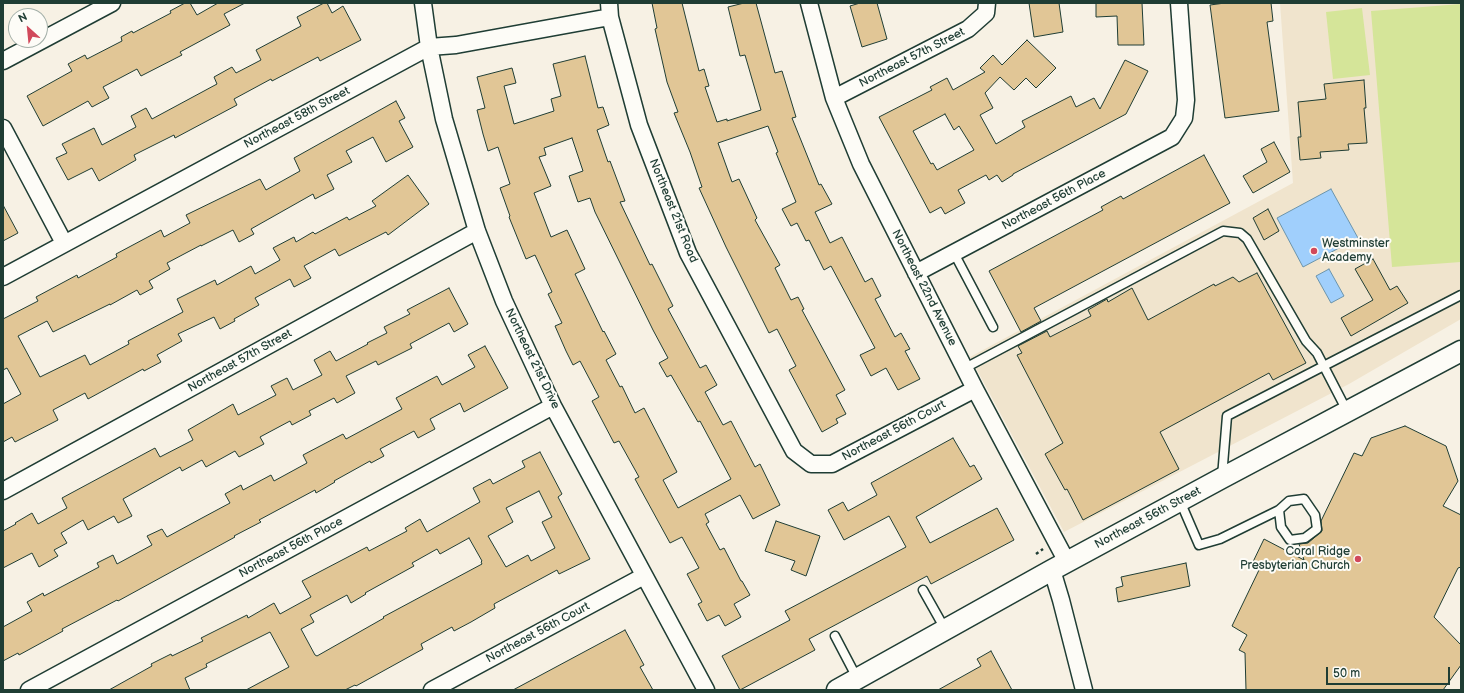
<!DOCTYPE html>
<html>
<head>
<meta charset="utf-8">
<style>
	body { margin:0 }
	#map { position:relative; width:1464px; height:693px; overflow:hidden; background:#f7f1e4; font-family:"Balsamiq Sans",sans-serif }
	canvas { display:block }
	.frame { position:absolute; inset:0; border:4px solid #1f3d34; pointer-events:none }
	.north { position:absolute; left:8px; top:8px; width:40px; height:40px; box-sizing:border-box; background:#fdfcf7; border:1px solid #a4b0a9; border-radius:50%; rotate:333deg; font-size:11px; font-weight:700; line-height:16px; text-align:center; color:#1f3d34 }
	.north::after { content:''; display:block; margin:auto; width:14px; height:18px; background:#d1495b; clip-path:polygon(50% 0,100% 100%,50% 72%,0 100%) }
	.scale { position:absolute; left:1326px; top:667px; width:124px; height:18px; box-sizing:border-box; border:2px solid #1f3d34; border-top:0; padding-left:5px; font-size:12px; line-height:14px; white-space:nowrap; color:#1f3d34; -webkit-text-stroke:3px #fdfcf7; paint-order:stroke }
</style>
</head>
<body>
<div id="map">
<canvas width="1464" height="693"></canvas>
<div class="frame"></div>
<div class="north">N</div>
<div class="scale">50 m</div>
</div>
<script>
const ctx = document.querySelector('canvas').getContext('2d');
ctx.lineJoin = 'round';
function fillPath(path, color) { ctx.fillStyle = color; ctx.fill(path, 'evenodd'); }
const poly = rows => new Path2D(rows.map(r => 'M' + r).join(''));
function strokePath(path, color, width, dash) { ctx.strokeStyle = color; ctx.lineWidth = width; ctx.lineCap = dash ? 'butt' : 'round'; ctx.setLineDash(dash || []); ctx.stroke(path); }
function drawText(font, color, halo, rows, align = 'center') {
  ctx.font = font + ' "Balsamiq Sans",sans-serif'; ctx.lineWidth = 4; ctx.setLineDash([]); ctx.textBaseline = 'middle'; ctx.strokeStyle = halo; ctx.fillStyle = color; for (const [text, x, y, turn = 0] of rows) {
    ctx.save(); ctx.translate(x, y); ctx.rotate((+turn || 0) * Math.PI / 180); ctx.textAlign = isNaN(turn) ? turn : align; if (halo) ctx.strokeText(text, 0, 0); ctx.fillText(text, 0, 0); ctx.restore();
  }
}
fillPath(poly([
	[1280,3,1461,3,1461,319,1349,384,1064,532,970,357,1293,183]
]), '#f0e4cd');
fillPath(poly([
	[1461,4,1461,262,1392,267,1371,11],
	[1362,8,1370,75,1333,79,1326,12]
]), '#d5e599');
const water = poly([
	[1331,189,1358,238,1303,267,1277,218,1331,189],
	[1329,269,1344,296,1331,303,1316,276,1329,269]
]);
fillPath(water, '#a0cffc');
strokePath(water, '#6c95ac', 1);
const building = poly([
	[185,3,190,3,197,15,218,3,245,3,224,14,230,25,180,52,182,55,141,76,137,69,103,87,109,98,92,107,88,101,43,126,27,96,72,71,68,64,85,55,87,59,122,41,121,37,132,31,133,33,171,13,170,11,185,3],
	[324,3,327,3,332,13,343,6,361,40,320,61,318,57,272,81,271,79,234,99,237,105,175,138,174,135,134,155,136,160,99,181,92,168,68,180,56,158,67,153,62,144,94,128,102,145,136,127,131,116,146,108,152,119,217,84,214,77,232,67,236,73,261,60,256,50,301,26,297,17,324,3],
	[652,3,682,3,699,71,704,69,709,86,705,87,717,122,727,119,727,121,761,110,745,55,740,56,728,7,744,3,756,3,775,73,782,71,796,117,792,118,819,185,821,184,832,204,815,212,830,243,842,237,865,282,872,278,881,296,875,299,895,337,901,333,910,349,905,351,920,379,898,390,886,368,871,376,860,355,875,348,839,281,831,266,824,270,809,240,806,241,797,223,791,226,782,209,796,202,776,153,778,152,768,126,718,143,732,182,739,179,757,218,755,220,780,265,775,268,791,300,798,297,804,309,802,310,845,390,836,395,846,414,836,419,838,423,822,432,789,370,796,366,777,329,769,333,726,247,699,188,702,187,690,152,674,113,678,112,667,82,655,29,657,28,652,3],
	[860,3,877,3,887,39,862,47,850,6,860,3],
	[1029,3,1059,3,1063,32,1034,37,1029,3],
	[1096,3,1142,3,1144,45,1118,45,1117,16,1096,17,1096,3],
	[1225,3,1271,3,1273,21,1267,22,1279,111,1225,118,1210,5,1225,3],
	[1027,40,1056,68,1036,88,1026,78,1014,90,1000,77,985,93,993,108,980,115,996,144,1025,127,1022,121,1071,96,1076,107,1094,98,1100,109,1125,60,1148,71,1126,114,1013,174,1013,175,1002,182,997,175,989,180,986,175,958,190,965,203,945,214,941,207,930,213,879,117,932,90,930,87,947,78,953,90,985,72,980,68,993,55,1002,65,1027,40],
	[945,114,954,130,959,126,974,150,937,170,933,163,931,164,913,131,945,114],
	[585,56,598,108,603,107,609,125,597,130,608,162,610,161,625,201,620,202,650,265,652,264,673,306,668,309,700,368,706,365,717,385,705,392,723,425,731,421,755,467,760,464,780,505,753,519,740,495,705,514,709,522,706,524,720,550,724,548,741,581,742,581,750,595,734,604,741,617,725,626,719,615,707,621,698,604,702,602,687,574,699,568,682,537,670,543,635,479,639,477,619,441,614,443,592,401,599,397,580,361,573,365,566,351,555,326,562,323,548,294,552,292,535,255,526,259,509,217,510,216,500,188,510,184,498,147,488,151,483,134,477,110,485,108,477,77,512,68,516,83,504,86,514,124,554,111,551,99,561,96,553,64,585,56],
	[572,138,583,171,569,176,578,202,590,198,595,212,653,330,668,358,659,363,667,377,671,375,698,422,700,421,731,479,678,508,663,480,677,472,644,408,635,413,622,386,620,387,606,360,616,354,604,331,603,332,575,274,585,269,567,230,551,237,534,193,551,186,539,157,546,155,544,148,572,138],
	[1364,80,1366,108,1364,108,1367,143,1348,144,1349,150,1320,152,1321,158,1300,160,1298,137,1301,137,1298,102,1326,99,1324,84,1364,80],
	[396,101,405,118,399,121,413,147,386,162,373,137,346,151,352,162,327,175,334,189,315,199,313,194,251,229,254,234,239,242,233,230,201,246,201,245,167,263,170,269,149,281,153,288,140,295,137,290,110,305,110,304,53,332,47,321,18,336,40,377,85,355,90,365,129,344,128,341,183,312,177,299,215,280,217,285,251,266,255,274,280,260,273,248,294,237,296,242,313,232,315,234,347,217,349,220,376,206,372,201,408,175,429,204,388,235,386,232,339,256,335,249,304,266,311,278,294,287,290,279,255,298,259,305,234,319,235,321,220,329,214,317,178,334,182,341,157,355,161,362,144,371,143,369,88,399,85,393,53,410,58,420,15,442,12,437,3,442,3,404,21,394,7,368,3,370,3,319,38,301,36,297,77,275,78,278,117,257,116,254,161,230,164,237,190,223,186,215,260,179,266,190,300,171,294,158,396,101],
	[1274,142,1290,172,1253,193,1243,176,1267,162,1261,149,1274,142],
	[1204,155,1230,203,1034,308,1041,321,1021,332,989,271,1103,210,1101,207,1121,196,1123,199,1204,155],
	[3,205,18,233,3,241,3,205],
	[1268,209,1279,231,1264,240,1253,218,1268,209],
	[1373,259,1390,290,1397,286,1408,303,1351,336,1341,318,1373,300,1355,269,1373,259],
	[1257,273,1306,363,1273,380,1269,373,1160,432,1179,469,1083,520,1067,489,1065,490,1045,454,1063,443,1017,355,1022,353,1018,346,1047,331,1050,337,1091,316,1088,310,1107,299,1108,302,1132,288,1148,320,1214,284,1215,286,1233,277,1239,282,1257,273],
	[449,288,468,324,454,332,449,323,410,344,412,348,378,365,376,361,346,376,355,393,337,403,334,398,309,411,311,415,292,425,290,421,260,437,264,444,239,457,235,451,206,467,202,460,182,471,180,467,123,499,132,516,118,523,114,516,88,530,83,520,61,533,67,543,54,550,58,556,39,567,32,553,3,568,3,531,16,524,15,523,32,513,38,524,67,508,62,498,155,448,160,457,193,440,188,430,216,414,233,404,238,415,276,395,271,386,287,378,293,390,322,375,314,360,330,351,336,361,368,344,367,343,387,333,384,327,410,314,407,310,449,288],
	[485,346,508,388,464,412,460,403,430,419,435,429,418,438,414,431,380,449,384,456,371,463,370,461,334,481,335,482,316,493,315,490,259,520,261,522,234,536,235,537,118,601,117,600,62,629,63,631,19,655,18,653,3,661,3,627,32,611,27,602,43,593,44,596,99,567,97,563,113,555,117,564,152,545,147,536,162,529,167,537,202,518,230,503,225,494,241,485,243,490,271,475,274,481,307,463,303,455,343,434,346,439,402,409,396,398,437,376,442,385,475,367,468,355,485,346],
	[1405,426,1446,446,1458,481,1443,506,1461,515,1461,567,1458,568,1434,617,1461,645,1461,665,1443,690,1246,690,1245,653,1239,650,1247,635,1232,626,1259,570,1251,566,1264,539,1304,560,1299,544,1308,543,1322,531,1321,521,1354,453,1362,456,1371,438,1405,426],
	[953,438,970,467,974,465,982,479,916,517,930,543,997,508,1014,540,931,584,927,576,809,639,815,650,740,690,722,656,790,620,785,611,906,547,889,516,844,540,828,510,843,502,848,511,877,495,871,483,953,438],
	[540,452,562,494,558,497,590,559,559,574,557,570,494,604,495,608,471,622,454,631,452,627,421,644,423,649,356,686,355,685,345,690,246,690,289,667,270,632,206,664,207,667,185,678,190,690,109,690,152,666,151,664,171,654,172,656,203,641,201,638,247,615,248,618,274,603,280,614,311,597,302,581,367,547,369,551,407,531,405,528,420,519,427,532,480,502,473,488,490,479,493,484,525,467,522,461,540,452],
	[539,491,552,517,542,522,555,548,531,561,528,555,506,567,488,536,513,522,506,508,539,491],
	[469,538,482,561,481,562,482,564,383,617,384,618,317,656,315,655,301,629,314,622,310,615,347,595,351,603,366,594,365,593,414,566,412,563,437,549,440,554,469,538],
	[776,521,820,536,806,576,791,570,795,561,765,551,776,521],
	[1186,563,1190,586,1118,602,1116,588,1123,586,1121,577,1186,563],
	[625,630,644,665,640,667,653,690,513,690,625,630],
	[991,651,1012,690,938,690,981,666,977,659,991,651]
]);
fillPath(building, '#e1c696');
strokePath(building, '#1f3d34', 1);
const service = poly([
	[954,253,993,327],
	[965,368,1223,231,1240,233,1247,239,1306,341,1317,353,1347,411],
	[1222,477,1227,416,1461,295],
	[1180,501,1199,545,1220,539,1279,510,1289,501,1304,499,1315,515,1317,529,1305,538,1290,540,1281,527,1279,510],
	[923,590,945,629],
	[835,636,857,678]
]);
const minor = poly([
	[423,3,429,47,444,119,477,231,504,301,553,406,706,690],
	[609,3,610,17,639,125,688,253,794,451,811,464,832,464,975,389],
	[809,3,834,98,861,164,975,389,1067,562],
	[3,61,112,3],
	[834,98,968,29,986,13,987,3],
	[3,128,64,243],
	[916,273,1172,137,1184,118,1186,100,1179,3],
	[3,277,429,47,456,45,610,17],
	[3,491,477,231],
	[1052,570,1061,600,1084,690],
	[29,690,553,406],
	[432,690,644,576]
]);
const tertiary = poly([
	[837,690,1052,570,1222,478,1461,351]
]);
strokePath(service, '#1f3d34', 11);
strokePath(minor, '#1f3d34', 19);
strokePath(tertiary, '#1f3d34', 23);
strokePath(poly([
	[1036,554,1043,549]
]), '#1f3d34', 2.5, [3, 3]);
strokePath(service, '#fdfcf7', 8);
strokePath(minor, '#fdfcf7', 16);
strokePath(tertiary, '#fdfcf7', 20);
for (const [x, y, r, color] of [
	[1314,251,4,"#d1495b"],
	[1358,559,4,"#d1495b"]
]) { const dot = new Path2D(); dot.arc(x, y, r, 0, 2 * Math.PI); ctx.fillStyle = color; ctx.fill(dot); strokePath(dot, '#fdfcf7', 1.5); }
drawText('12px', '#1f3d34', '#fdfcf7', [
	["Northeast 57th Street",912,58,-27],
	["Northeast 58th Street",297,118,-28],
	["Northeast 56th Place",1054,200,-28],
	["Northeast 21st Road",673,211,68],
	["Northeast 22nd Avenue",924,288,63],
	["Northeast 21st Drive",532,359,64],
	["Northeast 57th Street",240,361,-29],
	["Northeast 56th Court",894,431,-28],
	["Northeast 56th Street",1148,518,-28],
	["Northeast 56th Place",291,548,-28],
	["Northeast 56th Court",538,633,-28]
]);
drawText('12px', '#1f3d34', '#fdfcf7', [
	["Westminster",1322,244],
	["Academy",1322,258],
	["Coral Ridge",1350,552,"right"],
	["Presbyterian Church",1350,566,"right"]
], 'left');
</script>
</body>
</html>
